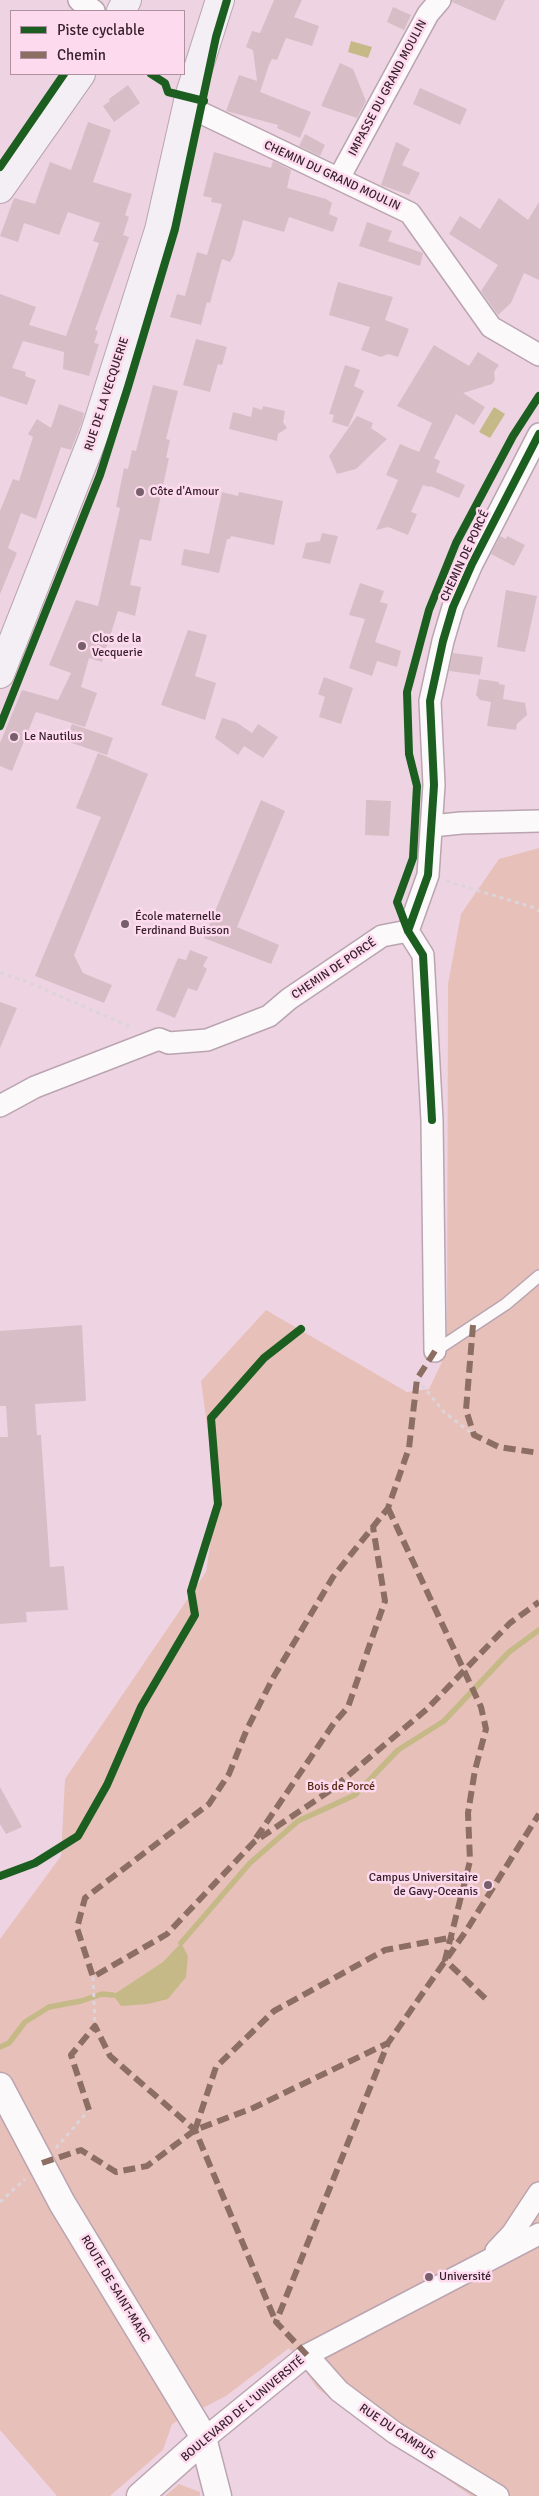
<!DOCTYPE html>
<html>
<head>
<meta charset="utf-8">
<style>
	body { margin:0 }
	#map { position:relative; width:539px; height:2496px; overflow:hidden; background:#eed4e2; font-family:Signika,sans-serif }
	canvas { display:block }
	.legend { position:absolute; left:10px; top:10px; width:175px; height:65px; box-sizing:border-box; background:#fedaee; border:1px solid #ae90a1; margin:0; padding:6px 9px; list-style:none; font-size:15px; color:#37212d }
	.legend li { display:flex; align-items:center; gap:10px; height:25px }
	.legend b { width:25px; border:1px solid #ae90a1 }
</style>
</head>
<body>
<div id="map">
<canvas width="539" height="2496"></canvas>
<ul class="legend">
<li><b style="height:6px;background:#1b5e20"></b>Piste cyclable</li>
<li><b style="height:6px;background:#8d6e63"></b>Chemin</li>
</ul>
</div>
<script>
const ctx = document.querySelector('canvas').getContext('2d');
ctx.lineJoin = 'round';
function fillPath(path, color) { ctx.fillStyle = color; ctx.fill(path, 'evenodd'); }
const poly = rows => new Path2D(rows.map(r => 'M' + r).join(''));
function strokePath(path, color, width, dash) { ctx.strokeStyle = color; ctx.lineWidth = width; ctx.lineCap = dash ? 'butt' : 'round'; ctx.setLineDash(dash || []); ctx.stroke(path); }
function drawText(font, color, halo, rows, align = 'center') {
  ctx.font = font + ' Signika,sans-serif'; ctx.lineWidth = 5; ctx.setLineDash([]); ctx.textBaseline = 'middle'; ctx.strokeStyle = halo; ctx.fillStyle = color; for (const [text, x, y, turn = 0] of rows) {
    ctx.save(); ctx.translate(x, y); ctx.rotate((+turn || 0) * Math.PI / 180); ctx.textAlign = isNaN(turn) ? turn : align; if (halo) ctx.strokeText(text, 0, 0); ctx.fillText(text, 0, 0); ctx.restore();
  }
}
fillPath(poly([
	[539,848,539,2496,471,2496,318,2389,289,2348,226,2396,172,2424,163,2450,110,2496,57,2496,0,2430,0,1939,61,1856,65,1779,206,1572,217,1500,201,1381,266,1310,407,1392,429,1389,441,1364,447,1330,448,984,461,914,499,859],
	[179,2484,200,2492,200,2496,165,2496]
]), '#e7c0ba');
fillPath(poly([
	[351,41,372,47,368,58,348,52],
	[494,407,505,414,490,438,479,432],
	[181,1943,188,1956,186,1977,168,1999,148,2004,121,2006,113,1995,163,1962]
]), '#c6b988');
strokePath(poly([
	[181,1943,250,1863,298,1821,355,1795,398,1750,444,1721,509,1652,539,1630],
	[0,2047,9,2043,25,2022,49,2007,81,2001,102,1994,113,1995]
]), '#c6b988', 5.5);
fillPath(poly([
	[274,0,302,0,294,17,319,26,312,46,286,38,277,60,272,59,269,65,260,92,311,112,300,138,277,128,278,125,226,111,239,75,257,81,253,50,246,47,252,31,260,33],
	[452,0,505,0,495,21,452,2],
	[393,7,411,15,404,30,387,22],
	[340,63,353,69,366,101,357,118,321,106],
	[128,85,140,103,114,122,103,106,110,101,109,99],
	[420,88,467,109,460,125,413,104],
	[88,122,111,130,93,182,132,194,125,215,129,217,123,235,129,237,95,330,98,331,94,343,99,344,89,376,63,369,64,352,23,341,12,368,26,372,25,376,36,380,27,405,0,396,0,294,36,307,29,325,66,336,99,243,93,241,100,223,68,212,59,235,24,223,18,242,0,236,14,198,35,204,50,162,71,170],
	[305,134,325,145,320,156,299,146],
	[396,142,410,149,402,165,420,173,409,195,381,185],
	[214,152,271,168,273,161,291,170,287,188,326,199,332,203,329,214,338,218,333,232,289,217,284,232,243,220,234,255,230,262,222,259,210,303,207,302,201,325,170,317,177,294,185,296,197,252,207,255,222,204,211,202,212,198,203,196],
	[499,198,528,220,539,202,539,280,524,273,511,303,498,315,481,291,498,265,449,234,460,216,480,229],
	[367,222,392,231,388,241,423,253,420,266,359,246],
	[338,282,393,297,385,320,409,329,398,357,388,354,381,357,361,350,370,327,329,315],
	[196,339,227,347,222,365,218,364,210,392,183,385],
	[434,345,469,366,478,352,499,365,494,372,495,380,492,384,463,393,485,407,474,425,456,414,434,458,440,461,436,472,465,485,459,498,430,486,429,487,423,485,411,512,417,514,408,535,388,527,376,530,398,480,386,475,400,444,419,452,432,423,397,406],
	[345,365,360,370,354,386,364,391,348,427,332,422,334,415,329,414],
	[153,385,178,391,166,439,170,440,166,458,169,458,151,541,140,539,130,585,141,587,135,616,118,611,102,662,89,658,81,687,97,693,85,727,36,712,12,771,0,766,0,743,22,690,58,700,71,673,49,665,76,600,98,606,120,508,116,507,124,468,128,469,132,450,136,451],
	[59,404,84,413,82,422,71,450,61,447,36,519,21,513,8,548,17,553,0,594,0,511,13,479,19,481,33,437,28,434,37,419,51,428],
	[263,406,285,411,283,422,287,428,278,434,277,441,229,429,233,412,251,417,253,407,262,410],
	[357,416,373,423,371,428,387,439,356,469,337,474,329,456],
	[222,492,238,496,239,492,283,501,274,545,231,536,230,539,227,539,219,573,181,565,184,549,209,554],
	[322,533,338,536,330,564,302,558,306,543,320,541],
	[500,536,506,539,507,536,525,545,514,566,491,554],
	[360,583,384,591,380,602,388,604,375,642,401,651,397,667,377,661,372,676,349,668,365,619,349,615],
	[506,590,537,596,525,652,497,647],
	[188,630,207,635,195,676,216,683,205,720,161,705],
	[453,653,483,657,480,675,449,671],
	[324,677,353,688,341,724,319,717,325,697,318,694],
	[479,679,499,682,499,684,505,685,503,699,525,703,527,715,517,724,516,730,487,726,491,702,480,700,476,695],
	[222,718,236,722,252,733,258,724,278,737,263,758,244,746,238,755,215,738],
	[72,724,113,738,107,755,66,741],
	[98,753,148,774,74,955,83,973,112,985,104,1003,35,976,101,817,76,808],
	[261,800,285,811,237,927,279,945,271,964,204,938],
	[366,800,391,801,389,836,365,835],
	[190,950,208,957,203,966,207,969,197,991,188,988,175,1018,156,1010,178,958,186,960],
	[0,1002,17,1008,0,1048],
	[82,1325,86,1401,35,1404,37,1435,41,1435,50,1567,64,1566,68,1610,26,1612,27,1622,0,1624,0,1437,8,1437,6,1406,0,1406,0,1331],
	[0,1787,22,1827,6,1834,0,1824]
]), '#d7bdc6');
const service = poly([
	[435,1351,506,1304,539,1276]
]);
const minor = poly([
	[79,0,94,11],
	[187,106,410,213,491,327,539,355],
	[339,178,428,14,440,0],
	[432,826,461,823,539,821],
	[408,931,428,875,434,785,430,701,443,641,453,607,472,564,539,434],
	[408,931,423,955,432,1120,435,1351],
	[0,1106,35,1087,159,1039,169,1043,207,1040,269,1016,289,999,382,936,408,931],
	[496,2251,512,2234,539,2193],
	[307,2355,339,2391,395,2433,498,2496],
	[204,2439,307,2355,539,2234]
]);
const tertiary = poly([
	[0,2086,62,2203,202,2434,218,2496],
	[140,2496,204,2439]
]);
const secondary = poly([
	[121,11,127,0],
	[0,189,81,74],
	[0,674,94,435,159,230,189,97,220,0]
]);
strokePath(service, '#baa4b0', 14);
strokePath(minor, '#baa4b0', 24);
strokePath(tertiary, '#baa4b0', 29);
strokePath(secondary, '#baa4b0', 30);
strokePath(poly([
	[446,881,532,907,539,911],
	[0,973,23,980,133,1028],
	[417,1379,444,1412,474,1435],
	[93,1977,95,2026],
	[56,2148,89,2110],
	[0,2202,25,2179]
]), '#dcd4d9', 3, [4, 4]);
strokePath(service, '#fcf9fb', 11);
strokePath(minor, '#fcf9fb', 21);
strokePath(tertiary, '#fcf9fb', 26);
strokePath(secondary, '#f3eff4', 28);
strokePath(poly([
	[473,1325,466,1410,474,1435,499,1447,539,1453],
	[435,1351,417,1379,409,1448,388,1508,333,1577,273,1678,247,1729,229,1774,209,1804,85,1898,77,1928,93,1977,167,1934,254,1842,331,1790,427,1709,510,1623,539,1602],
	[388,1508,481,1707,486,1729,475,1770,468,1813,470,1861,445,1960,488,2001],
	[256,1838,334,1723,348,1707,385,1601,373,1527],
	[89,2110,71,2055,95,2026,110,2056,195,2130,276,2322],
	[195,2130,216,2067,274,2011,385,1950,454,1937],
	[42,2163,81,2150,116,2172,147,2166,195,2130,253,2108,388,2043],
	[307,2355,276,2322,388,2043,466,1931,539,1814]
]), '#8d6e63', 6, [12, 6]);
strokePath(poly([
	[151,74,165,83,168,92,204,101],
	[0,167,64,74],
	[0,726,100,475,128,387,175,229,216,37,227,0],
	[408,931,428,875,434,785,430,701,443,641,453,607,472,564,539,434],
	[432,1120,423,955,408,931,397,902,413,858,417,786,409,754,407,692,429,610,456,543,513,436,539,396],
	[0,1876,35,1863,78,1836,107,1785,141,1707,195,1615,191,1591,218,1504,211,1418,264,1358,301,1329]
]), '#1b5e20', 8);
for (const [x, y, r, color] of [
	[140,492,5,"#77606c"],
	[82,646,5,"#77606c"],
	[14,737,5,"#77606c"],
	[125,924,5,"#77606c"],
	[488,1885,5,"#77606c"],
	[429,2277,5,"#77606c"]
]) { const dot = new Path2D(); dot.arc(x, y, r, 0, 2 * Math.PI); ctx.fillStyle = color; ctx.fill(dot); strokePath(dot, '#fedaee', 2); }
drawText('12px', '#37212d', '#fedaee', [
	["IMPASSE DU GRAND MOULIN",388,88,-62],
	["CHEMIN DU GRAND MOULIN",332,176,25],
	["RUE DE LA VECQUERIE",107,394,-72],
	["CHEMIN DE PORCÉ",465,556,-65],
	["CHEMIN DE PORCÉ",334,969,-34],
	["ROUTE DE SAINT-MARC",115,2289,59],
	["BOULEVARD DE L'UNIVERSITÉ",243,2409,-40],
	["RUE DU CAMPUS",397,2432,34]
]);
drawText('12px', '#37212d', '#fedaee', [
	["Côte d'Amour",150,492],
	["Clos de la",92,639],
	["Vecquerie",92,653],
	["Le Nautilus",24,737],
	["École maternelle",135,917],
	["Ferdinand Buisson",135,931],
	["Campus Universitaire",478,1878,"right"],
	["de Gavy-Oceanis",478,1892,"right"],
	["Université",439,2277]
], 'left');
drawText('12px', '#562711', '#fedaee', [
	["Bois de Porcé",341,1787]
]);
</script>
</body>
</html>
